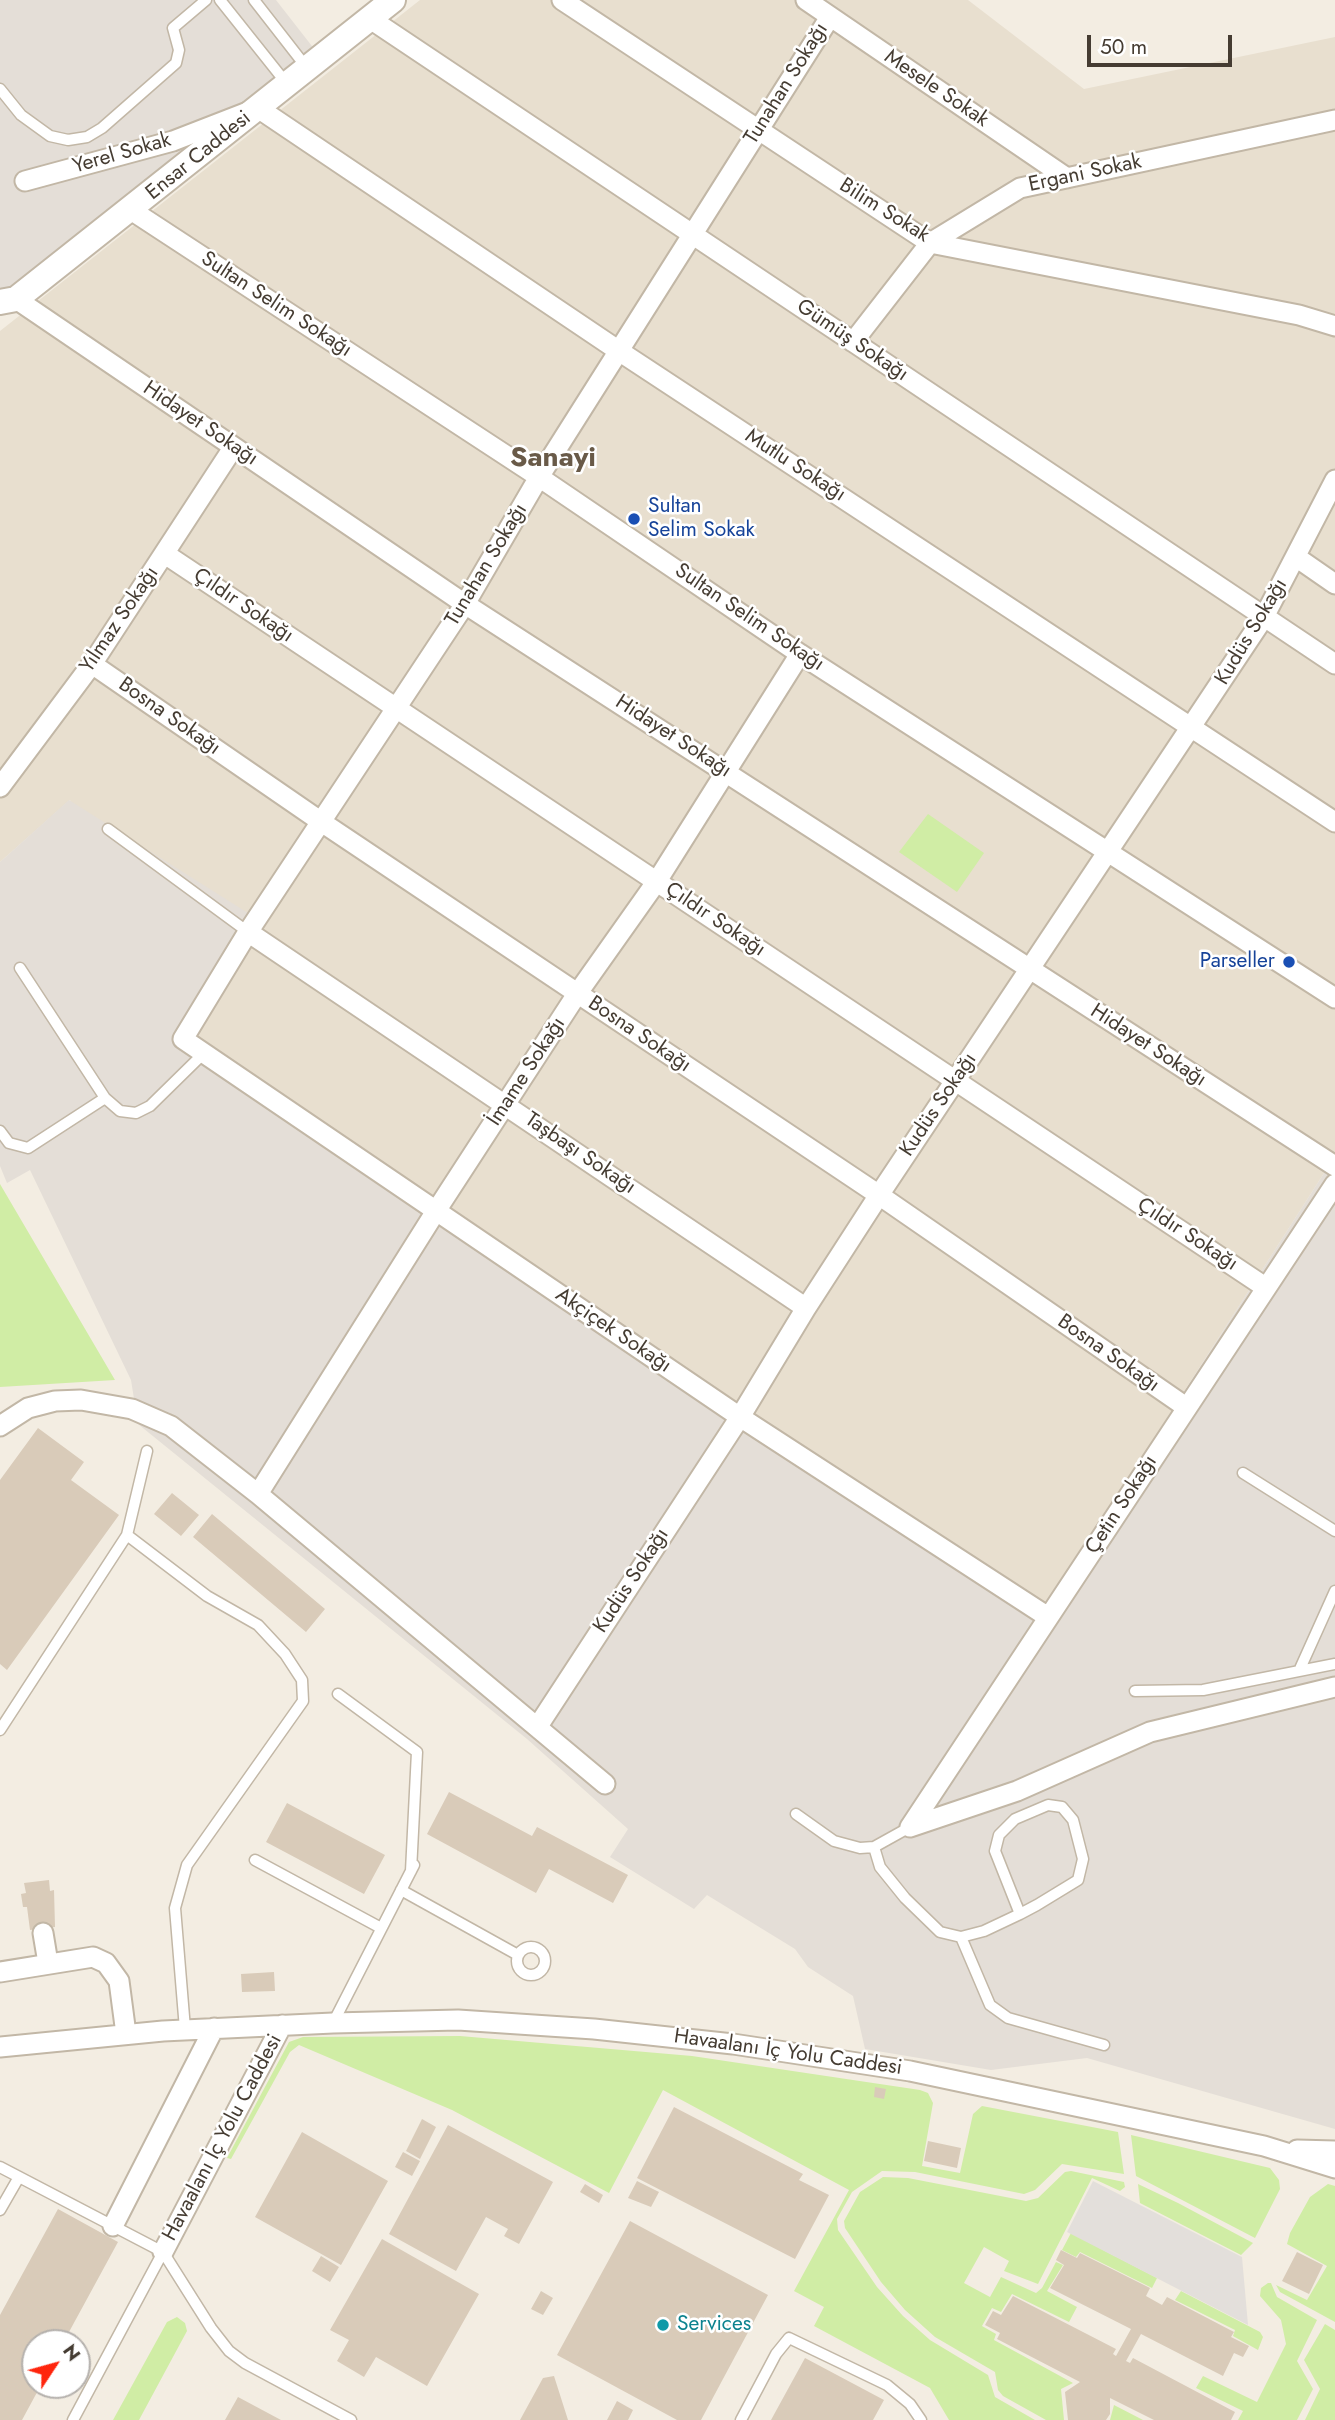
<!DOCTYPE html>
<html>
<head>
<meta charset="utf-8">
<style>
	body { margin:0 }
	#map { position:relative; width:1335px; height:2420px; overflow:hidden; background:#f3ede2; font-family:Jost,sans-serif }
	canvas { display:block }
	.north { position:absolute; left:21px; top:2329px; width:70px; height:70px; box-sizing:border-box; background:#fff; border:2px solid #b5b1ad; border-radius:50%; rotate:54deg; font-size:19px; font-weight:700; line-height:28px; text-align:center; color:#453c32 }
	.north::after { content:''; display:block; margin:auto; width:24px; height:32px; background:#ff250d; clip-path:polygon(50% 0,100% 100%,50% 72%,0 100%) }
	.scale { position:absolute; left:1087px; top:35px; width:145px; height:32px; box-sizing:border-box; border:4px solid #453c32; border-top:0; padding-left:9px; font-size:21px; line-height:24px; white-space:nowrap; color:#453c32; -webkit-text-stroke:5px #fff; paint-order:stroke }
</style>
</head>
<body>
<div id="map">
<canvas width="1335" height="2420"></canvas>
<div class="north">N</div>
<div class="scale">50 m</div>
</div>
<script>
const ctx = document.querySelector('canvas').getContext('2d');
ctx.lineJoin = 'round';
function fillPath(path, color) { ctx.fillStyle = color; ctx.fill(path, 'evenodd'); }
const poly = rows => new Path2D(rows.map(r => 'M' + r).join(''));
function strokePath(path, color, width, dash) { ctx.strokeStyle = color; ctx.lineWidth = width; ctx.lineCap = dash ? 'butt' : 'round'; ctx.setLineDash(dash || []); ctx.stroke(path); }
function drawText(font, color, halo, rows, align = 'center') {
  ctx.font = font + ' Jost,sans-serif'; ctx.lineWidth = 5; ctx.setLineDash([]); ctx.textBaseline = 'middle'; ctx.strokeStyle = halo; ctx.fillStyle = color; for (const [text, x, y, turn = 0] of rows) {
    ctx.save(); ctx.translate(x, y); ctx.rotate((+turn || 0) * Math.PI / 180); ctx.textAlign = isNaN(turn) ? turn : align; if (halo) ctx.strokeText(text, 0, 0); ctx.fillText(text, 0, 0); ctx.restore();
  }
}
fillPath(poly([
	[420,0,968,0,1084,89,1335,37,1335,1156,1046,1607,185,1037,70,800,0,862,0,331]
]), '#e8dfcf');
fillPath(poly([
	[0,0,276,0,315,50,0,297],
	[69,800,259,920,186,1037,1046,1607,1335,1156,1335,2129,1087,2058,991,2070,865,2049,853,1996,808,1967,795,1949,707,1895,694,1909,610,1857,628,1829,527,1739,138,1424,131,1380,30,1170,7,1183,0,1166,0,862]
]), '#e4ded7');
fillPath(poly([
	[928,814,984,853,957,892,899,852],
	[0,1182,0,1184,115,1380,0,1387],
	[460,2036,692,2056,920,2090,928,2093,933,2103,922,2166,960,2173,973,2114,982,2106,1118,2132,1124,2174,1062,2164,1035,2190,1024,2194,915,2172,882,2171,852,2192,837,2219,838,2230,877,2287,903,2316,930,2340,988,2375,995,2397,1035,2420,949,2420,930,2388,814,2326,824,2307,794,2291,849,2190,663,2090,609,2193,452,2110,299,2045,290,2052,231,2159,227,2158,289,2042,303,2037],
	[1131,2135,1270,2168,1279,2180,1280,2189,1255,2238,1136,2176],
	[1071,2171,1124,2182,1125,2187,1120,2191,1092,2178,1038,2284,1004,2271,1009,2261,984,2247,964,2283,990,2297,1001,2277,1036,2293,1042,2288,1056,2262,1063,2265,1047,2291,1077,2307,1069,2322,1012,2294,1001,2312,992,2308,982,2326,996,2334,994,2340,1073,2383,1061,2389,1064,2420,1046,2420,1003,2396,998,2390,995,2372,935,2337,905,2310,881,2282,845,2228,844,2221,860,2192,883,2177,908,2178,1026,2201,1038,2198,1065,2172],
	[1138,2184,1178,2203,1253,2243,1241,2255,1140,2203],
	[1328,2184,1335,2186,1335,2322,1280,2292,1276,2285,1307,2300,1327,2266,1287,2244,1290,2233,1310,2197],
	[1071,2233,1157,2278,1152,2288,1080,2252,1076,2257,1062,2250],
	[1268,2283,1271,2283,1277,2297,1317,2320,1297,2361,1313,2389,1297,2420,1238,2420,1243,2411,1196,2388,1203,2376,1257,2402,1286,2344,1281,2320,1260,2296,1261,2288],
	[1181,2291,1260,2332,1263,2337,1258,2350,1233,2336,1235,2330,1175,2300],
	[177,2317,185,2323,187,2331,139,2420,113,2420,167,2322],
	[1325,2324,1335,2330,1335,2420,1305,2420,1320,2389,1304,2360],
	[1114,2405,1143,2420,1110,2420]
]), '#d0eda5');
fillPath(poly([
	[1093,2181,1242,2257,1248,2325,1067,2232]
]), '#e3dfdb');
fillPath(poly([
	[38,1428,84,1462,71,1480,119,1515,7,1670,0,1664,0,1480],
	[172,1493,199,1515,181,1536,154,1514],
	[212,1514,325,1609,306,1632,193,1537],
	[449,1792,532,1836,537,1827,628,1875,613,1903,549,1869,536,1893,427,1834],
	[287,1803,385,1855,364,1894,266,1842],
	[49,1880,50,1891,54,1890,55,1927,30,1930,27,1907,23,1907,21,1894,26,1893,24,1883],
	[274,1972,275,1991,242,1992,241,1974],
	[875,2087,886,2089,884,2099,874,2097],
	[674,2107,803,2174,799,2180,829,2195,795,2259,637,2178],
	[422,2119,436,2127,420,2159,406,2151],
	[448,2125,553,2182,519,2244,504,2236,508,2229,486,2217,456,2271,389,2234],
	[302,2132,388,2181,341,2265,255,2217],
	[928,2141,961,2148,957,2168,924,2161],
	[403,2152,420,2161,412,2176,395,2167],
	[637,2181,659,2192,651,2207,628,2198],
	[585,2184,603,2195,599,2203,580,2192],
	[58,2209,118,2242,63,2343,35,2343,35,2385,41,2385,22,2420,0,2420,0,2315],
	[630,2221,768,2295,701,2420,677,2420,557,2355],
	[382,2239,479,2294,427,2386,376,2357,364,2377,337,2361,349,2340,330,2330],
	[1061,2250,1077,2258,1080,2253,1150,2288,1146,2296,1162,2305,1167,2297,1234,2332,1231,2337,1249,2346,1243,2357,1234,2353,1223,2376,1141,2334,1126,2361,1130,2363,1133,2358,1235,2412,1231,2420,1154,2420,1110,2398,1110,2414,1106,2420,1068,2420,1065,2392,1080,2382,997,2339,1000,2333,985,2325,993,2311,1001,2315,1013,2296,1116,2349,1113,2354,1116,2356,1131,2329,1050,2288,1064,2265,1056,2260],
	[1297,2252,1323,2265,1309,2294,1282,2281],
	[321,2256,339,2267,330,2282,312,2271],
	[541,2291,553,2298,543,2315,531,2309],
	[805,2358,884,2400,873,2420,771,2420],
	[554,2376,568,2420,520,2420,543,2378],
	[238,2397,281,2420,225,2420],
	[617,2401,633,2410,628,2420,607,2420]
]), '#d9cbb9');
const service = poly([
	[220,0,287,84],
	[254,0,307,68],
	[0,89,21,115,50,136,68,140,87,137,102,128,176,63,179,50,173,28,206,0],
	[108,829,248,932],
	[20,968,105,1098,120,1111,136,1113,150,1106,204,1053],
	[0,1131,9,1143,28,1148,105,1098],
	[147,1451,127,1535,207,1596,258,1625,285,1654,302,1680,303,1701,187,1865,175,1908,185,2029],
	[1243,1473,1335,1531],
	[1299,1671,1335,1591],
	[1135,1691,1203,1690,1335,1664],
	[338,1694,417,1752,411,1871],
	[0,1730,127,1535],
	[796,1814,834,1841,860,1848,874,1847,910,1827],
	[874,1847,880,1867,905,1898,940,1932,961,1937,984,1931,1020,1914,1037,1905,1078,1880,1083,1859,1073,1820,1062,1807,1048,1805,1015,1819,999,1835,995,1851,1020,1914],
	[255,1860,381,1928],
	[401,1890,518,1955],
	[961,1937,990,2005,1008,2018,1104,2045],
	'517 1961a14 14 0 1 1 28 0a14 14 0 1 1-28 0Z',
	[333,2023,414,1865],
	[0,2167,163,2252],
	[0,2210,19,2177],
	[163,2252,211,2328,229,2351,245,2363,351,2420],
	[73,2420,163,2252],
	[741,2420,776,2354,789,2338,887,2385,910,2404,921,2420]
]);
const minor = poly([
	[562,0,930,243,1299,315,1335,326],
	[806,0,1067,178],
	[830,17,539,477,465,604,248,932,183,1039,740,1417,1048,1617],
	[369,18,1335,664],
	[25,181,173,141,258,108,619,351,1335,822],
	[131,210,539,477,800,654,1335,998],
	[16,299,465,604,1335,1166],
	[853,342,930,243,1020,188,1335,120],
	[165,554,1265,1287],
	[1296,557,1335,584],
	[92,664,323,823,879,1195,1186,1407],
	[0,787,92,664,233,448],
	[248,932,806,1308],
	[0,1426,28,1408,55,1401,81,1400,132,1409,171,1426,258,1494,605,1784],
	[258,1494,436,1211,577,994,657,881,800,654],
	[538,1726,740,1417,806,1308,879,1195,1264,617,1335,480],
	[910,1827,1335,1184],
	[910,1827,1017,1791,1150,1732,1335,1687],
	[43,1933,48,1963],
	[0,1972,93,1957,106,1963,119,1981,126,2034],
	[0,2047,163,2031,333,2023,458,2020,594,2029,733,2044,910,2071,1264,2146,1335,2168],
	[1297,2150,1335,2151],
	[113,2226,214,2028],
	[163,2252,282,2025]
]);
const tertiary = poly([
	[0,302,16,299,393,0]
]);
strokePath(service, '#c2b7a6', 13);
strokePath(minor, '#c2b7a6', 23);
strokePath(tertiary, '#c2b7a6', 28);
strokePath(service, '#fff', 10);
strokePath(minor, '#fff', 19);
strokePath(tertiary, '#fff', 24);
for (const [x, y, r, color] of [
	[634,519,7,"#1a4fb4"],
	[1289,962,7,"#1a4fb4"],
	[663,2325,7,"#0f9aa8"]
]) { const dot = new Path2D(); dot.arc(x, y, r, 0, 2 * Math.PI); ctx.fillStyle = color; ctx.fill(dot); strokePath(dot, '#fff', 2.5); }
drawText('21px', '#453c32', '#fff', [
	["Tunahan Sokağı",787,84,-58],
	["Mesele Sokak",936,89,34],
	["Yerel Sokak",122,154,-16],
	["Ensar Caddesi",199,156,-39],
	["Ergani Sokak",1085,174,-12],
	["Bilim Sokak",884,211,32],
	["Sultan Selim Sokağı",276,305,33],
	["Gümüş Sokağı",852,341,34],
	["Hidayet Sokağı",200,424,34],
	["Mutlu Sokağı",795,466,33],
	["Tunahan Sokağı",487,565,-59],
	["Çıldır Sokağı",243,606,34],
	["Sultan Selim Sokağı",749,618,34],
	["Yılmaz Sokağı",120,620,-56],
	["Kudüs Sokağı",1252,632,-59],
	["Bosna Sokağı",169,717,35],
	["Hidayet Sokağı",673,737,33],
	["Çıldır Sokağı",715,920,34],
	["Bosna Sokağı",639,1035,34],
	["Hidayet Sokağı",1148,1046,33],
	["İmame Sokağı",527,1072,-57],
	["Kudüs Sokağı",939,1105,-56],
	["Taşbaşı Sokağı",580,1154,34],
	["Çıldır Sokağı",1187,1235,33],
	["Akçiçek Sokağı",613,1331,34],
	["Bosna Sokağı",1108,1354,35],
	["Çetin Sokağı",1122,1505,-57],
	["Kudüs Sokağı",632,1581,-57],
	["Havaalanı İç Yolu Caddesi",788,2053,8],
	["Havaalanı İç Yolu Caddesi",223,2138,-62]
]);
drawText('21px', '#164399', '#fff', [
	["Sultan",648,507],
	["Selim Sokak",648,531],
	["Parseller",1275,962,"right"]
], 'left');
drawText('21px', '#0d838f', '#fff', [
	["Services",677,2325]
], 'left');
drawText('bold 28px', '#695a48', '#fff', [
	["Sanayi",553,459]
]);
</script>
</body>
</html>
